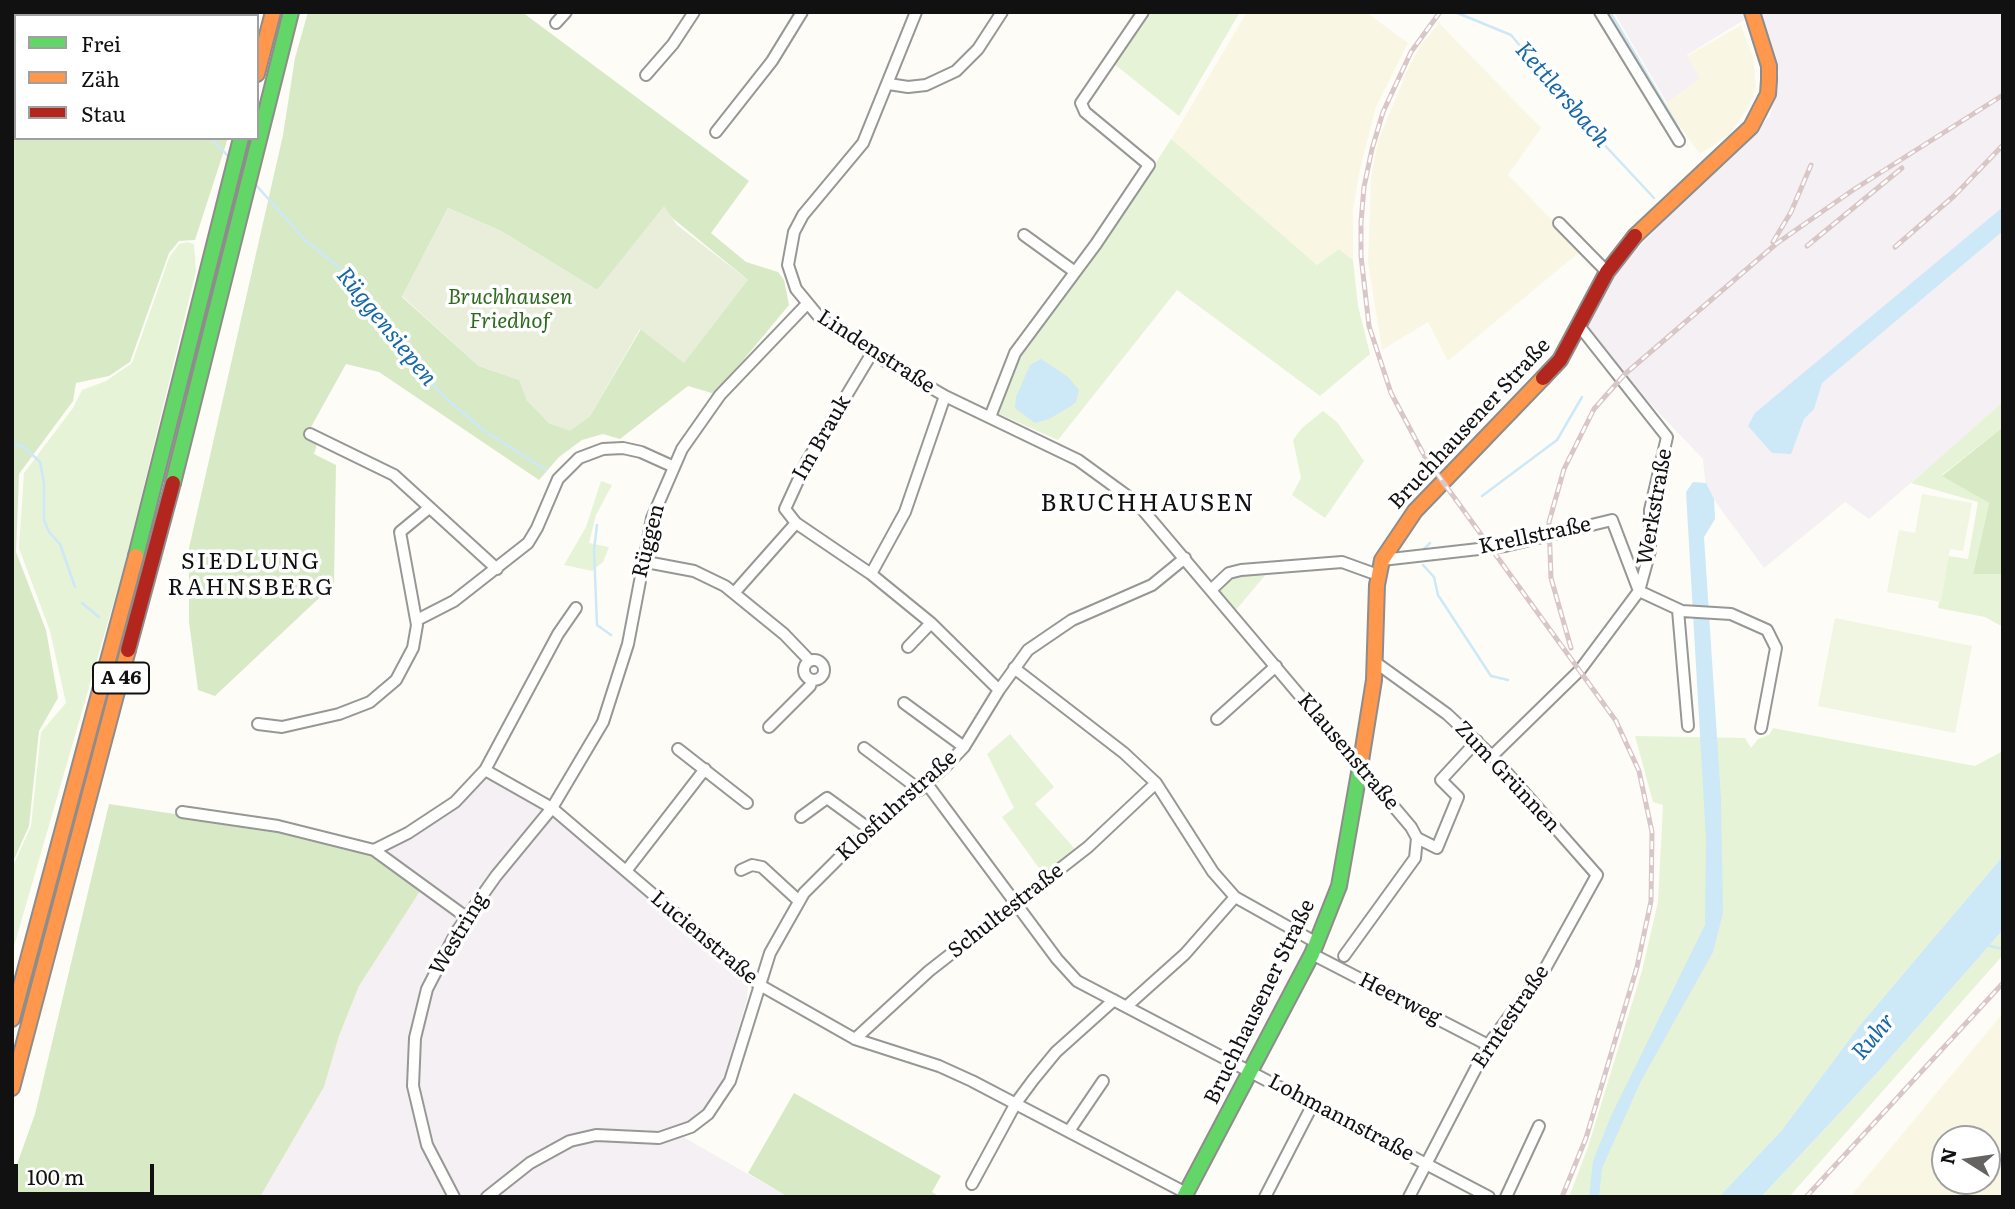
<!DOCTYPE html>
<html>
<head>
<meta charset="utf-8">
<style>
	body { margin:0 }
	#map { position:relative; width:2015px; height:1209px; overflow:hidden; background:#fdfcf7; font-family:Literata,serif }
	canvas { display:block }
	.frame { position:absolute; inset:0; border:14px solid #111; pointer-events:none }
	.legend { position:absolute; left:14px; top:14px; width:245px; height:126px; box-sizing:border-box; background:#fff; border:2px solid #a0a0a0; margin:0; padding:9px 12px; list-style:none; font-size:21px; color:#111 }
	.legend li { display:flex; align-items:center; gap:14px; height:35px }
	.legend b { width:35px; border:2px solid #a0a0a0 }
	.north { position:absolute; left:1931px; top:1125px; width:70px; height:70px; box-sizing:border-box; background:#fff; border:2px solid #a0a0a0; border-radius:50%; rotate:282deg; font-size:19px; font-weight:700; line-height:28px; text-align:center; color:#111 }
	.north::after { content:''; display:block; margin:auto; width:24px; height:32px; background:#646362; clip-path:polygon(50% 0,100% 100%,50% 72%,0 100%) }
	.scale { position:absolute; left:14px; top:1164px; width:140px; height:32px; box-sizing:border-box; border:4px solid #111; border-top:0; padding-left:9px; font-size:21px; line-height:24px; white-space:nowrap; color:#111; -webkit-text-stroke:5px #fff; paint-order:stroke }
</style>
</head>
<body>
<div id="map">
<canvas width="2015" height="1209"></canvas>
<div class="frame"></div>
<ul class="legend">
<li><b style="height:9px;background:#63d668"></b>Frei</li>
<li><b style="height:9px;background:#ff974d"></b>Zäh</li>
<li><b style="height:9px;background:#b3261e"></b>Stau</li>
</ul>
<div class="north">N</div>
<div class="scale">100 m</div>
</div>
<script>
const ctx = document.querySelector('canvas').getContext('2d');
ctx.lineJoin = 'round';
function fillPath(path, color) { ctx.fillStyle = color; ctx.fill(path, 'evenodd'); }
const poly = rows => new Path2D(rows.map(r => 'M' + r).join(''));
function strokePath(path, color, width, dash) { ctx.strokeStyle = color; ctx.lineWidth = width; ctx.lineCap = dash ? 'butt' : 'round'; ctx.setLineDash(dash || []); ctx.stroke(path); }
function drawText(font, color, halo, rows, align = 'center') {
  ctx.font = font + ' Literata,serif'; ctx.lineWidth = 7; ctx.setLineDash([]); ctx.textBaseline = 'middle'; ctx.strokeStyle = halo; ctx.fillStyle = color; for (const [text, x, y, turn = 0] of rows) {
    ctx.save(); ctx.translate(x, y); ctx.rotate((+turn || 0) * Math.PI / 180); ctx.textAlign = isNaN(turn) ? turn : align; if (halo) ctx.strokeText(text, 0, 0); ctx.fillText(text, 0, 0); ctx.restore();
  }
}
fillPath(poly([
	[1614,12,1757,12,1687,55,1701,78,1667,103],
	[1761,12,2003,12,2003,403,1869,519,1845,502,1764,568,1706,489,1703,459,1620,372,1587,327,1609,279,1703,179,1737,151,1770,116,1779,73],
	[485,774,543,807,748,984,747,999,723,1082,701,1115,681,1128,685,1138,788,1197,260,1197,324,1087,339,1036,359,986,425,883,381,850]
]), '#f5f0f3');
fillPath(poly([
	[1247,12,1366,12,1408,43,1376,107,1360,169,1353,210,1353,260,1339,249,1317,265,1171,140],
	[1439,23,1541,128,1508,175,1582,250,1448,361,1428,322,1382,350,1368,262,1371,177,1378,141,1407,71,1421,45],
	[1741,25,1753,57,1756,87,1749,106,1730,134,1700,154,1664,105,1700,78,1687,56],
	[2003,1013,2003,1197,1850,1197],
	[1945,1139,1987,1139,1987,1181,1945,1181]
]), '#f9f7e4');
fillPath(poly([
	[1138,12,1240,12,1179,116,1108,59],
	[1171,139,1317,265,1339,249,1353,260,1358,306,1370,354,1320,396,1177,290,1058,440,997,413,1022,341,1102,247],
	[187,242,194,244,196,271,125,563,12,953,12,868,31,826,41,732,66,703,50,631,19,548,24,473,73,408,82,390,106,381,132,363,169,258,179,244],
	[2003,402,2003,427,1942,475,1989,503,1973,573,2003,574,2003,627,1985,617,1938,608,1948,556,1968,559,1978,502,1911,483],
	[1323,411,1337,422,1364,461,1325,518,1292,495,1301,478,1293,440,1302,428],
	[601,481,612,485,596,515,589,543,609,547,603,562,592,571,564,565,586,527],
	[1238,571,1267,573,1236,610,1218,589],
	[1773,728,1975,766,2003,751,2003,856,1860,1025,1782,1130,1719,1197,1569,1197,1588,1147,1642,971,1658,902,1663,805,1653,802,1635,736,1745,738,1751,748,1758,739,1769,735],
	[1010,734,1054,787,1035,804,1075,849,1044,875,1002,817,1014,808,987,754],
	[2003,930,2003,955,1789,1197,1761,1197,1877,1073]
]), '#e7f3d7');
fillPath(poly([
	[12,12,257,12,257,16,16,16,16,138,228,138,195,240,179,241,169,253,130,362,109,376,76,383,73,401,19,474,16,552,46,630,58,698,39,731,29,826,12,864],
	[308,12,522,12,749,181,711,233,746,262,778,272,784,280,789,305,715,394,688,386,620,439,603,434,582,440,559,457,539,480,379,372,346,364,306,436,317,444,314,454,336,465,334,584,215,696,198,690,189,622,189,548,283,135,295,58],
	[448,208,501,231,597,290,670,216,748,280,641,329,590,416,570,430,549,423,527,400,520,380,479,366,402,297],
	[2003,427,2003,574,1973,574,1989,503,1942,476],
	[109,804,299,833,359,847,422,888,359,986,339,1036,324,1087,260,1197,12,1197,12,1178,35,1114],
	[794,1093,941,1176,932,1192,940,1197,788,1197,748,1173]
]), '#d8eac5');
fillPath(poly([
	[664,206,677,225,748,280,684,363,640,329,590,416,570,431,549,423,527,400,519,380,479,366,402,296,448,208,501,231,597,290]
]), '#e9eedb');
fillPath(poly([
	[1922,494,1972,503,1963,551,1950,549,1941,602,1887,592,1899,530,1915,533],
	[1835,618,1972,646,1955,733,1818,706]
]), '#f0f6e1');
fillPath(poly([
	[2003,207,2003,231,1822,383,1814,409,1804,419,1791,454,1772,453,1748,426,1755,413],
	[1041,359,1068,377,1079,390,1076,402,1071,406,1049,419,1035,423,1015,408,1016,397,1030,365],
	[1693,482,1706,483,1714,499,1715,519,1704,537,1721,799,1723,913,1713,952,1641,1081,1602,1168,1599,1197,1589,1197,1593,1161,1611,1116,1705,925,1706,839,1686,492],
	[2003,856,2003,930,1877,1073,1761,1197,1719,1197,1782,1130,1860,1025]
]), '#cde8f7');
strokePath(poly([
	[127,12,129,16],
	[1455,12,1511,35,1585,124,1654,198],
	[1610,12,1679,129],
	[211,138,228,156],
	[255,184,305,240,351,277,363,297,405,346,440,393,483,430,546,470],
	[12,443,24,447,40,462,44,483,44,520,49,532,60,544,75,587],
	[1482,496,1557,440,1582,397],
	[597,525,594,550,597,625,611,635],
	[1422,551,1430,543],
	[1423,565,1434,577,1438,595,1491,676,1508,680],
	[82,603,99,617],
	[1986,945,2003,949]
]), '#cde8f7', 2.5);
const street = poly([
	[916,12,863,143,803,215,794,232,788,265,796,289,820,318,885,361,945,396,1078,460,1137,503,1411,827,1417,838,1415,858,1344,956],
	[1600,12,1679,141],
	[556,23,566,12],
	[646,75,673,44,694,12],
	[889,84,908,87,926,85,956,71,978,49,1002,12],
	[716,132,772,61,802,12],
	[1559,223,1607,272],
	[1024,235,1075,272],
	[872,353,807,461,785,509,796,523,871,574,931,623,999,690],
	[990,417,1015,353,1096,244,1149,165,1085,112,1081,103,1143,12],
	[310,434,394,475,497,569],
	[1382,560,1505,546,1612,520,1639,591],
	[641,561,694,571,725,586,784,634,810,661],
	[871,574,905,512,945,396],
	[1212,589,1229,573,1241,570,1342,562,1378,575],
	[1639,591,1682,611,1731,614,1767,630,1776,648,1761,728],
	[734,593,796,523],
	[1678,610,1688,726],
	[417,620,454,601,528,543,537,528,558,479,579,458,603,449,623,448,641,452,672,466],
	[908,647,931,623],
	'804 670a10 10 0 1 1 20 0a10 10 0 1 1-20 0Z',
	[1375,662,1447,714,1492,756,1597,875,1546,967,1488,1045,1409,1197],
	[1014,668,1124,753,1156,783,1213,872,1235,897,1317,943],
	[904,703,964,747],
	[1217,719,1276,666],
	[258,724,282,727,339,714,370,702,396,680,413,648,417,625,400,532,429,508],
	[769,727,810,686,812,680],
	[864,748,920,790],
	[678,749,747,803],
	[1492,756,1580,670,1639,591,1650,551,1650,510,1667,437,1580,327],
	[485,770,552,808,758,984,855,1039,939,1066,972,1081,1186,1193],
	[927,784,1057,959,1077,981,1489,1197],
	[182,812,278,826,374,850],
	[801,817,827,798,871,830],
	[1417,838,1437,848,1458,797,1441,780,1477,741],
	[741,870,752,865,762,867,799,901],
	[626,871,705,769],
	[466,917,374,850,408,833,455,802,485,770,558,634,576,608],
	[1312,954,1488,1045],
	[1127,1006,1185,954,1235,897],
	[855,1039,929,971,1088,847,1156,783],
	[1069,1131,1103,1081],
	[972,1184,1016,1103,1033,1080,1056,1052,1114,1000],
	[454,1197,427,1145,413,1086,415,1038,427,989,457,931,496,876,552,808,603,722,628,644,652,518,682,449,720,395,806,305],
	[487,1197,530,1163,570,1141,596,1135,659,1138,691,1127,708,1114,730,1081,770,953,804,893,849,848,945,767,964,747,999,690,1028,650,1072,620,1152,585,1185,558],
	[1265,1197,1313,1104],
	[1506,1197,1539,1126]
]);
const fast = poly([
	[173,483,291,12],
	[136,556,241,138],
	[1184,1197,1312,954,1339,886,1360,767]
]);
const slow = poly([
	[257,74,273,12],
	[1635,236,1751,127,1768,94,1769,80,1769,66,1752,12],
	[1360,767,1374,680,1377,585,1382,560,1415,511,1543,378],
	[12,1019,136,556],
	[12,1088,128,650]
]);
const jam = poly([
	[1543,378,1560,360,1607,272,1635,236],
	[128,650,173,483]
]);
strokePath(street, '#979795', 14);
strokePath(fast, '#8e8d8b', 18);
strokePath(slow, '#8e8d8b', 18);
strokePath(jam, '#8e8d8b', 18);
strokePath(street, '#fffffe', 10);
strokePath(fast, '#63d668', 14);
strokePath(slow, '#ff974d', 14);
strokePath(jam, '#b3261e', 14);
const rail = poly([
	[1440,12,1411,52,1383,112,1372,149,1364,187,1361,222,1361,256,1369,326,1391,393,1425,457,1616,721,1639,771,1652,832,1651,901,1637,967,1586,1138,1562,1197],
	[1773,242,1791,212,1811,165],
	[1807,246,1902,168],
	[1895,247,1954,196,2003,145],
	[1571,648,1551,578,1549,522,1564,469,1594,409,1625,374,1776,244,1853,190,2003,95],
	[1806,1197,2003,983]
]);
strokePath(rail, '#d9c6c7', 5);
strokePath(rail, '#fff', 2.5, [8]);
for (const [x, y, w] of [
	[121,678,56]
]) { const box = new Path2D(); box.roundRect(x - w / 2, y - 15.5, w, 31, 5); ctx.fillStyle = '#fff'; ctx.fill(box); strokePath(box, '#111', 2); }
drawText('bold 19px', '#111', null, [
	["A 46",121,678]
]);
drawText('italic 21px', '#2f6b1f', '#fff', [
	["Bruchhausen",510,298],
	["Friedhof",510,322]
]);
drawText('21px', '#111', '#fff', [
	["Lindenstraße",876,352,33],
	["Bruchhausener Straße",1470,424,-47],
	["Im Brauk",822,438,-60],
	["Werkstraße",1655,507,-80],
	["Krellstraße",1535,536,-12],
	["Rüggen",649,541,-76],
	["Klausenstraße",1348,752,50],
	["Zum Grünnen",1507,777,47],
	["Klosfuhrstraße",897,806,-42],
	["Schultestraße",1006,911,-38],
	["Westring",459,934,-59],
	["Lucienstraße",704,938,40],
	["Heerweg",1400,999,27],
	["Bruchhausener Straße",1260,1002,-64],
	["Erntestraße",1511,1017,-56],
	["Lohmannstraße",1341,1118,28]
]);
drawText('italic 23px', '#1768a6', '#fff', [
	["Kettlersbach",1562,95,49],
	["Rüggensiepen",386,327,51],
	["Ruhr",1874,1037,-50]
]);
ctx.letterSpacing = '2px';
drawText('23px', '#111', '#fff', [
	["SIEDLUNG",251,562],
	["RAHNSBERG",251,588]
]);
ctx.letterSpacing = '0px';
ctx.letterSpacing = '2px';
drawText('24px', '#111', '#fff', [
	["BRUCHHAUSEN",1148,504]
]);
ctx.letterSpacing = '0px';
</script>
</body>
</html>
